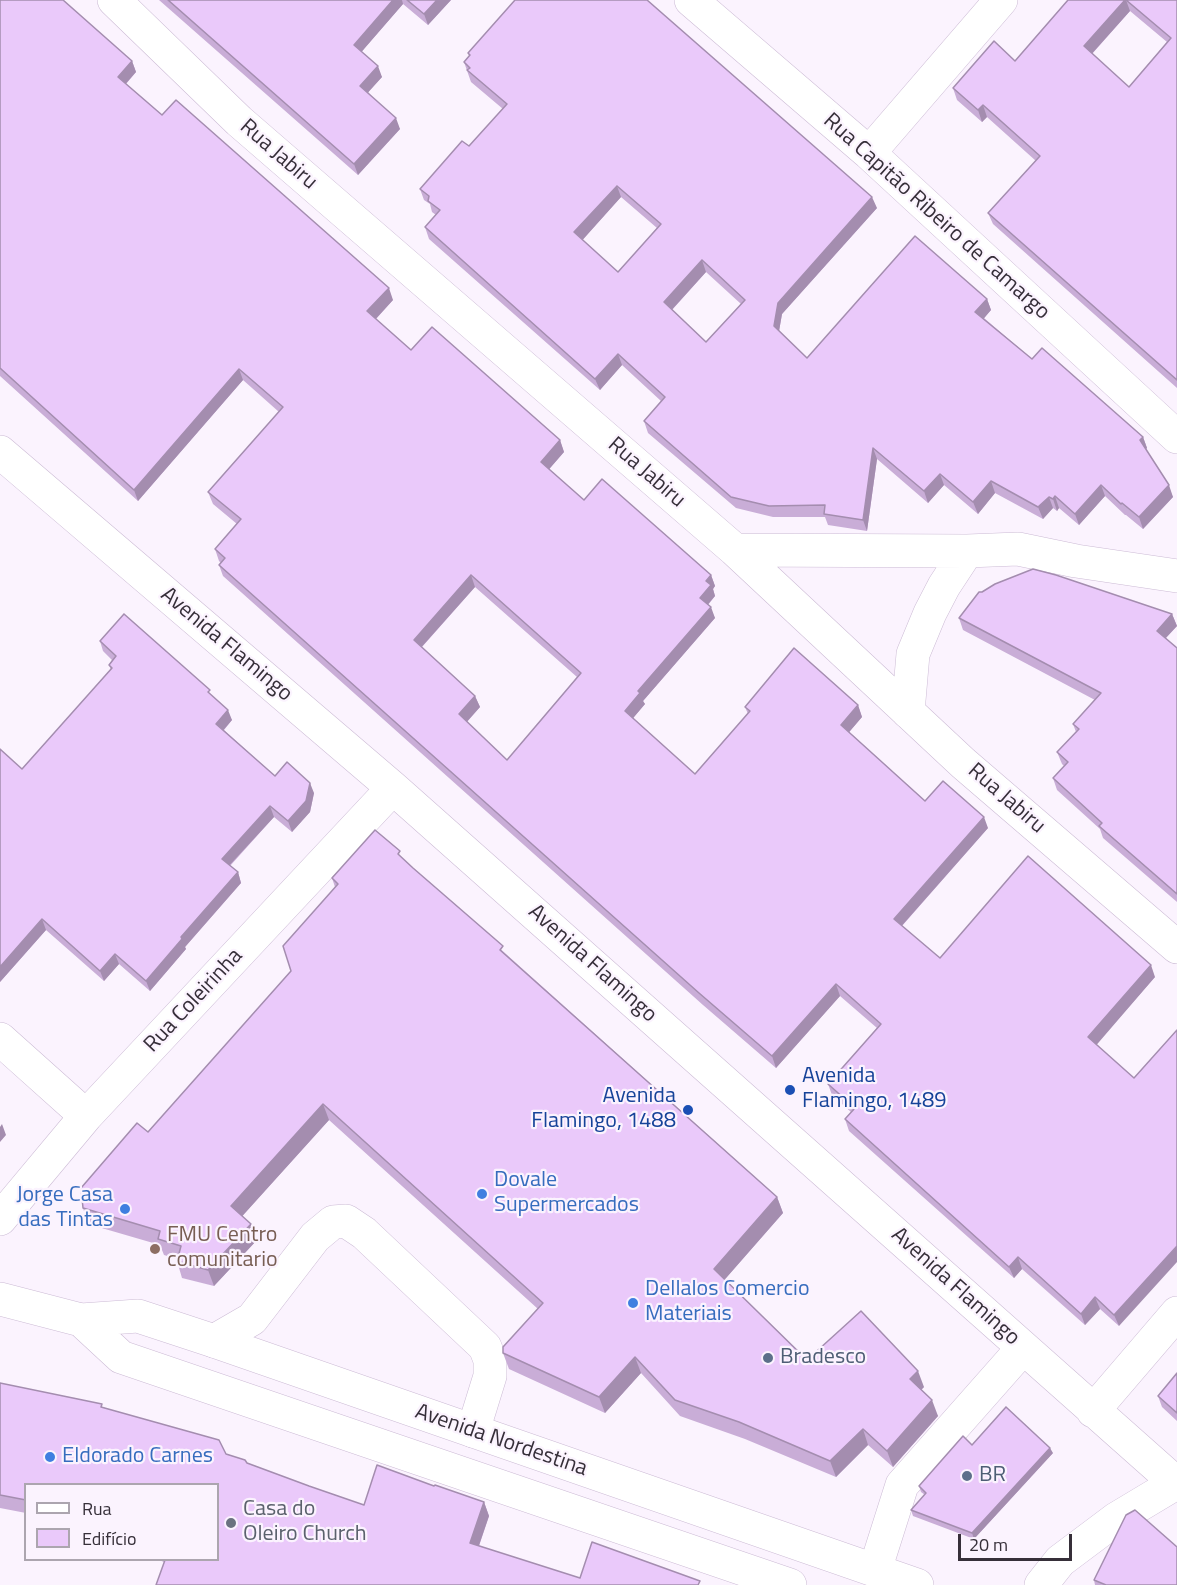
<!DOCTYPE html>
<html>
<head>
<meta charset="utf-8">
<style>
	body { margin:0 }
	#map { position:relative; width:1177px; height:1585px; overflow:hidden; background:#fbf3fe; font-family:"Titillium Web",sans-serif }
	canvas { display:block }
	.legend { position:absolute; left:24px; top:1483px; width:195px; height:78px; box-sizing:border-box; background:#fbf3fe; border:2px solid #aca5af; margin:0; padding:8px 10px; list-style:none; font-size:18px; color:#362f39 }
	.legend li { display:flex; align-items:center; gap:12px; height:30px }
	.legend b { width:30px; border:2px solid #aca5af }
	.scale { position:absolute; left:958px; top:1534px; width:114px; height:27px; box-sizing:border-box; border:3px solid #362f39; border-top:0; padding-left:8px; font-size:18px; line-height:21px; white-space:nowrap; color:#362f39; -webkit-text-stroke:4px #fbf3fe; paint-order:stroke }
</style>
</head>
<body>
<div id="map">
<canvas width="1177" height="1585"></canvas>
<ul class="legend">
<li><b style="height:8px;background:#fff"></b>Rua</li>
<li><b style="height:16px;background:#eac9fa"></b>Edifício</li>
</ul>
<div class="scale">20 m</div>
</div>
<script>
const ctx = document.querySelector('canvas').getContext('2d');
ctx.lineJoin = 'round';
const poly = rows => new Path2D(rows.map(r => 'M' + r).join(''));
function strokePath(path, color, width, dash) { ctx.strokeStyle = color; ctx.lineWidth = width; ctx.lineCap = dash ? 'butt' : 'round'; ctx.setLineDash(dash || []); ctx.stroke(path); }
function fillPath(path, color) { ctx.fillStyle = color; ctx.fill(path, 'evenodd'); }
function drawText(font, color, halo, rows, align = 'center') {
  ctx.font = font + ' "Titillium Web",sans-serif'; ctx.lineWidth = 4.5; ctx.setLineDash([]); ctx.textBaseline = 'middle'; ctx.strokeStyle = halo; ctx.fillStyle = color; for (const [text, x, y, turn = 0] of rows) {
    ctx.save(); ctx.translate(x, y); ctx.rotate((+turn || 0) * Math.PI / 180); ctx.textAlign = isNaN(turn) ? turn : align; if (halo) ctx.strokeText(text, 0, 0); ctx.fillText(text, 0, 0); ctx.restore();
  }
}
const minor = poly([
	[114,0,239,121,735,550,963,763,1177,947],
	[691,0,869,153,1177,437],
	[869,153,1001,0],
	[0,452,393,788,1177,1484],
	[735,550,967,551,1018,549,1076,561,1177,576],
	[908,712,913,654,930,613,944,586,967,551],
	[0,1039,86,1116],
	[0,1219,86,1116,393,788],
	[214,1341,252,1319,315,1237,333,1222,346,1221,364,1233,485,1347,490,1360,490,1376,473,1431],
	[1093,1411,1177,1313],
	[875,1570,902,1485,1023,1348],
	[1041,1585,1060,1561,1116,1519,1176,1483]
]);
const major = poly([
	[0,1299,81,1320,138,1316,214,1341,917,1585],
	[81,1320,121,1357,790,1585]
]);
strokePath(minor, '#ccbbd5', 34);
strokePath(major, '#ccbbd5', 34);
strokePath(minor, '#fff', 33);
strokePath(major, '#fff', 33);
fillPath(poly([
	[0,0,132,61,136,72,126,84,162,115,393,300,376,319,411,350,560,440,564,452,549,469,584,500,711,575,715,586,713,589,715,596,708,605,715,618,643,701,645,704,633,718,695,774,748,714,745,707,858,705,862,717,849,732,925,801,988,828,902,926,940,958,1155,977,1096,1044,1119,1326,1100,1309,1085,1325,1022,1269,1014,1278,849,1131,845,1119,851,1112,832,1095,828,1084,877,1028,840,996,776,1068,703,1005,223,576,219,565,221,563,219,561,215,549,237,524,213,504,208,492,279,412,243,380,138,501,0,376],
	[475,587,577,677,507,760,467,722,480,707,475,696,422,647],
	[159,0,451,0,428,25,403,4,361,52,382,77,368,92,400,129,358,175],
	[1068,0,1177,0,1177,388,993,224,988,213,1036,161,987,117,982,122,957,100,953,88,1015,61],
	[1130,11,1167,42,1129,87,1092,54],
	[468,53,877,208,782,314,779,331,807,358,987,299,991,310,984,318,1032,359,1143,437,1147,448,1146,449,1173,497,1143,529,1126,515,1125,515,1105,496,1079,525,1059,508,1057,511,1053,508,1043,519,995,493,978,514,944,485,928,503,877,459,867,531,828,525,825,517,773,517,736,508,648,433,644,421,661,401,622,365,600,390,429,239,425,227,436,215,432,212,430,204,424,200,420,189,469,146,503,109,471,82,464,62,469,56],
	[621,197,657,228,618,272,582,240],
	[706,272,741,304,706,342,672,310],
	[1172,614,1177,626,1166,638,1177,648,1177,902,1103,838,1100,829,1057,790,1053,778,1064,766,1062,764,1057,752,1076,732,1073,724,1095,700,963,630,959,618],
	[100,641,212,696,232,720,224,730,275,776,314,793,310,812,292,832,274,817,230,866,238,872,241,883,185,947,186,949,150,991,119,964,104,981,46,930,0,982,22,769,111,670,109,665,112,660,103,651],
	[402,858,506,954,777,1197,783,1213,725,1279,807,1360,924,1387,921,1390,938,1416,893,1467,868,1445,836,1477,745,1439,680,1416,641,1373,605,1413,509,1369,503,1353,538,1309,329,1120,242,1216,257,1240,214,1286,182,1278,177,1261,177,1259,164,1255,160,1245,88,1224,83,1208,148,1132,291,971,335,887,332,878],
	[1177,1373,1177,1421,1162,1407,1158,1396],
	[0,1383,103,1407,226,1454,247,1463,309,1486,364,1505,434,1486,484,1502,489,1516,479,1546,580,1578,701,1585,164,1562,159,1560,218,1560,26,1485,26,1513,0,1508],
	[972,1445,1053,1453,974,1539,913,1516,911,1510,925,1495,921,1492,919,1486],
	[1094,1580,1177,1585,1095,1585]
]), '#c9add7');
fillPath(poly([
	[393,0,402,0,403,4,358,56,354,45],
	[437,0,451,0,428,25,424,14],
	[1125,0,1126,0,1130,11,1088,58,1084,46],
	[132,61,136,72,122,88,118,77],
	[378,66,382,77,364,97,360,86],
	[983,105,987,117,982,122,978,110],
	[396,118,400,129,358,175,354,164],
	[617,186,621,197,579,244,574,232],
	[872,197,877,208,782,314,778,337,774,326,778,303],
	[702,260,706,272,668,314,664,302],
	[389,288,393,300,372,323,367,311],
	[987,299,991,310,980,323,975,312],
	[618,354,622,365,600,390,595,379],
	[239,369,243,380,138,501,134,490],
	[1143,437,1147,448,1144,451,1140,440],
	[560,440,564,452,545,474,541,462],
	[873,448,877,459,867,531,863,520],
	[940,474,944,485,928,503,924,491],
	[991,481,995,493,978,514,973,502],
	[1101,485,1105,496,1079,525,1075,514],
	[1169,485,1173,497,1143,529,1139,517],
	[1055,496,1059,508,1057,511,1053,499],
	[1049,497,1053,508,1043,519,1038,507],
	[471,575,475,587,418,651,414,640],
	[711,575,715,586,713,589,715,596,704,609,700,598,706,581],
	[711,607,715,618,643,701,645,704,629,723,625,711,638,691],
	[1172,614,1177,626,1161,643,1157,631],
	[475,696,480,707,463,726,459,714],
	[858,705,862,717,845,737,841,725],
	[228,710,232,720,220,734,216,724],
	[310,783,314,793,310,812,292,832,288,821],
	[270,806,274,817,226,869,222,859],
	[984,817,988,828,898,930,894,919],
	[238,872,241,883,185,947,186,949,150,991,146,981,181,937],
	[42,919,46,930,0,982,0,967],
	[115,954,119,964,104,981,100,971],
	[1151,965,1155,977,1093,1049,1088,1037],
	[836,984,840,996,776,1068,772,1056],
	[323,1104,329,1120,237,1222,231,1206],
	[2,1124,6,1135,0,1142,0,1127],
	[777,1197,783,1213,720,1285,714,1269],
	[251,1224,257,1240,214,1286,208,1270],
	[1177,1246,1177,1262,1119,1326,1114,1315],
	[1018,1257,1022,1269,1014,1278,1009,1267],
	[1095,1297,1100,1309,1085,1325,1081,1314],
	[635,1357,641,1373,605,1413,599,1397],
	[918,1371,924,1387,916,1395,910,1379],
	[932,1400,938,1416,893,1467,887,1451],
	[863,1429,868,1445,836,1477,830,1461],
	[1050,1448,1053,1453,974,1539,972,1533],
	[484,1502,489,1516,475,1557,470,1543]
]), '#a48daf');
const building = poly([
	[0,0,63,0,132,61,118,77,162,115,176,100,389,288,367,311,411,350,432,327,560,440,541,462,584,500,602,479,711,575,706,581,711,585,700,598,711,607,638,691,640,693,625,711,695,774,750,711,745,707,794,648,858,705,841,725,925,801,943,781,984,817,894,919,940,958,1028,856,1151,965,1088,1037,1134,1078,1177,1030,1177,1246,1114,1315,1095,1297,1081,1314,1018,1257,1009,1267,845,1119,855,1108,828,1084,881,1024,836,984,772,1056,699,993,219,565,225,558,215,549,241,519,208,492,283,407,239,369,134,490,0,368,0,0],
	[471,575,581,673,507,760,459,714,475,696,414,640,471,575],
	[168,0,393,0,354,45,378,66,360,86,396,118,354,164,168,0],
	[407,0,437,0,424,14,407,0],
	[515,0,647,0,872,197,778,303,774,326,807,358,915,236,987,299,975,312,1032,359,1042,348,1143,437,1140,440,1169,485,1139,517,1122,503,1121,504,1101,485,1075,514,1055,496,1053,499,1049,497,1038,507,991,481,973,502,940,474,924,491,873,448,863,520,824,514,825,505,769,506,731,497,644,421,665,397,618,354,595,379,425,227,440,210,428,201,429,196,420,189,462,141,469,146,507,104,467,70,470,68,464,62,470,55,468,53,515,0],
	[617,186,661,224,618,272,574,232,617,186],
	[702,260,745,300,706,342,664,302,702,260],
	[1068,0,1125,0,1084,46,1129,87,1171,38,1126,0,1177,0,1177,380,988,213,1040,156,983,105,978,110,953,88,994,41,1015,61,1068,0],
	[1033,569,1056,575,1172,614,1157,631,1177,648,1177,894,1099,826,1102,823,1053,778,1068,762,1057,752,1079,729,1073,724,1101,693,959,618,979,592,982,592,995,584,1033,569],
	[124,614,210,690,208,692,228,710,216,724,275,776,287,762,310,783,306,801,288,821,270,806,222,859,238,872,181,937,182,939,146,981,115,954,100,971,42,919,0,967,0,749,22,769,112,668,109,665,116,656,100,641,124,614],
	[375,830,400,851,398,854,413,868,503,946,500,950,777,1197,714,1269,807,1360,861,1311,918,1371,910,1379,932,1400,887,1451,863,1429,830,1461,739,1422,675,1400,635,1357,599,1397,503,1353,503,1347,543,1303,323,1104,231,1206,251,1224,208,1270,177,1261,181,1246,158,1239,160,1231,83,1208,81,1188,137,1123,148,1132,291,971,283,946,338,884,332,878,375,830],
	[1177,1373,1177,1413,1158,1396,1177,1373],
	[0,1383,102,1404,101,1407,219,1440,226,1454,245,1460,247,1463,309,1486,364,1505,377,1465,434,1486,435,1485,484,1502,470,1543,580,1578,592,1542,700,1581,698,1585,156,1585,165,1560,218,1560,218,1485,26,1485,26,1500,0,1495,0,1383],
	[1006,1407,1050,1448,972,1533,911,1510,926,1493,919,1486,963,1436,972,1445,1006,1407],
	[1135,1510,1177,1547,1177,1585,1106,1585,1094,1580,1126,1515,1135,1510]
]);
fillPath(building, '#eac9fa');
strokePath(building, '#a48daf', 1.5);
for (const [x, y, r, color] of [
	[790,1090,6,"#1a4fb4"],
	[688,1110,6,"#1a4fb4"],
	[482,1194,6,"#3f7fe0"],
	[125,1209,6,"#3f7fe0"],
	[155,1249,6,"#8d6e63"],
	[633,1303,6,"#3f7fe0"],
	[768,1358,6,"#5c6f8a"],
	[50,1457,6,"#3f7fe0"],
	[967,1476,6,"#5c6f8a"],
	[231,1523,6,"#6b7280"]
]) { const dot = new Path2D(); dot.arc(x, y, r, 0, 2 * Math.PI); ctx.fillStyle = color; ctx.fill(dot); strokePath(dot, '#fbf3fe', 2); }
drawText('22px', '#362f39', '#fbf3fe', [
	["Rua Jabiru",278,155,41],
	["Rua Capitão Ribeiro de Camargo",936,217,42],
	["Rua Jabiru",646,473,41],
	["Avenida Flamingo",226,645,40],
	["Rua Jabiru",1006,799,41],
	["Avenida Flamingo",592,964,42],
	["Rua Coleirinha",194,1001,-47],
	["Avenida Flamingo",955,1287,42],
	["Avenida Nordestina",501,1441,19]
]);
drawText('22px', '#164399', '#fbf3fe', [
	["Avenida",802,1077],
	["Flamingo, 1489",802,1102],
	["Avenida",676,1097,"right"],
	["Flamingo, 1488",676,1122,"right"]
], 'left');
drawText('22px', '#366cbe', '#fbf3fe', [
	["Dovale",494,1181],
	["Supermercados",494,1206],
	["Jorge Casa",113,1196,"right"],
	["das Tintas",113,1221,"right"],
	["Dellalos Comercio",645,1290],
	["Materiais",645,1315],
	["Eldorado Carnes",62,1457]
], 'left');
drawText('22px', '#785e54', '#fbf3fe', [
	["FMU Centro",167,1236],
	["comunitario",167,1261]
], 'left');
drawText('22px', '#4e5e75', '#fbf3fe', [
	["Bradesco",780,1358],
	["BR",979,1476]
], 'left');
drawText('22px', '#5b616d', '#fbf3fe', [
	["Casa do",243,1510],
	["Oleiro Church",243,1535]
], 'left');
</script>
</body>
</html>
